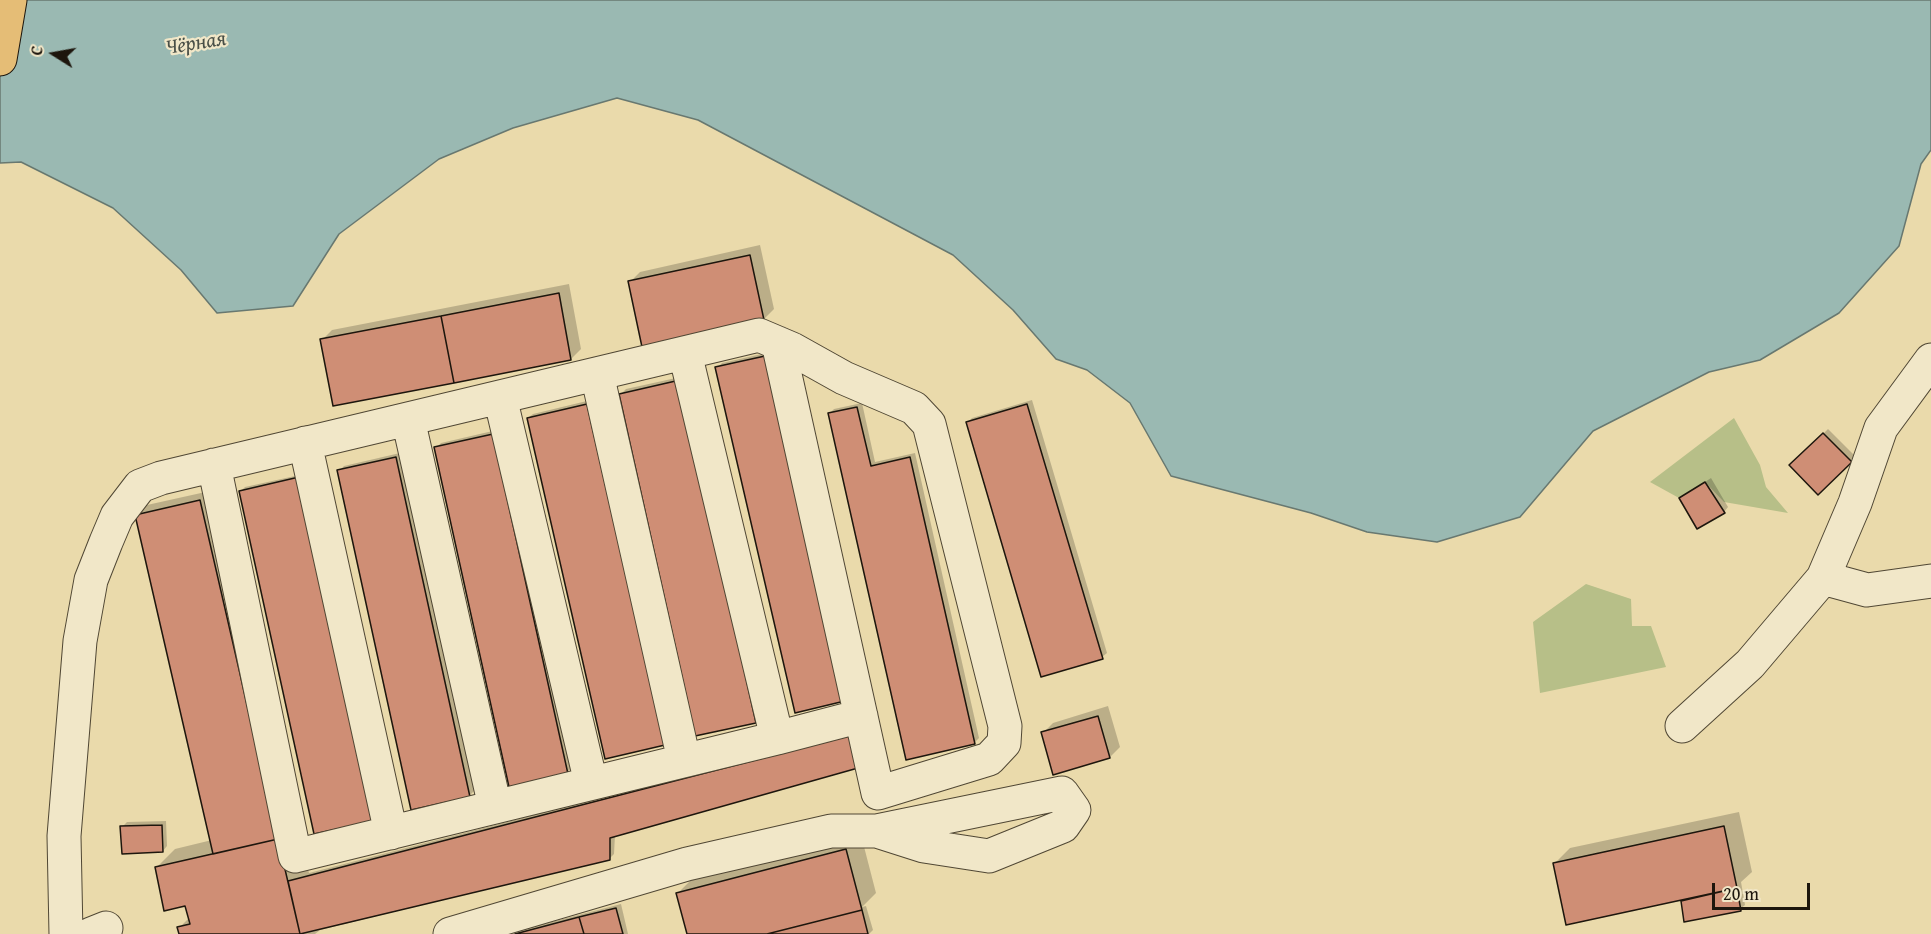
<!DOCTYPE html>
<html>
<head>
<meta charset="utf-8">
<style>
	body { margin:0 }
	#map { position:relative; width:1931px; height:934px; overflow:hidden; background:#eadaab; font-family:"Gentium Book Plus",serif }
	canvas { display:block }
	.north { position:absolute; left:24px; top:24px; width:60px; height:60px; -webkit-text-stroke:4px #f1e7c8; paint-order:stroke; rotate:281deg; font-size:16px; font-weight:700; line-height:24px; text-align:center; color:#1d160d }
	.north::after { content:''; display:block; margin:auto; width:21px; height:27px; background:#1d160d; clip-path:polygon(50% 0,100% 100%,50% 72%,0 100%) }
	.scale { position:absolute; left:1712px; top:883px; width:98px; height:27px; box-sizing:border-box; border:3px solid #1d160d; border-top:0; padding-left:8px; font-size:18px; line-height:21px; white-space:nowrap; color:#1d160d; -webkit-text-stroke:4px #f1e7c8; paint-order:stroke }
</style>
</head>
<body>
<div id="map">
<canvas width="1931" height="934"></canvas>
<div class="north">С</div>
<div class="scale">20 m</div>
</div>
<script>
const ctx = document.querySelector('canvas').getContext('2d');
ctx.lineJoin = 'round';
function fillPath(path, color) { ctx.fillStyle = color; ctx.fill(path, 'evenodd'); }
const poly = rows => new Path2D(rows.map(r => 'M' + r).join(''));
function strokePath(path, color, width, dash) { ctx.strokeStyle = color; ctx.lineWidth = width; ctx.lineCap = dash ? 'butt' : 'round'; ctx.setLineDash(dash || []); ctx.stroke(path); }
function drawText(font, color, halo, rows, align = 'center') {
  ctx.font = font + ' "Gentium Book Plus",serif'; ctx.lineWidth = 4.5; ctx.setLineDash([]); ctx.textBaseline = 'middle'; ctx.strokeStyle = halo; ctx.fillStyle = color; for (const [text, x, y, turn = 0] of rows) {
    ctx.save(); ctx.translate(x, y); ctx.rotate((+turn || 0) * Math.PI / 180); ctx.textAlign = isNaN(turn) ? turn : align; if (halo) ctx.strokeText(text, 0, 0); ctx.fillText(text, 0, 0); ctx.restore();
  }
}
fillPath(poly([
	[1734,418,1760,465,1766,487,1788,513,1724,502,1705,482,1679,498,1650,482],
	[1586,584,1631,599,1632,626,1651,626,1666,667,1540,693,1533,622]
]), '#b7bf88');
const water = poly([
	[0,0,1931,0,1931,150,1921,164,1899,246,1839,313,1760,360,1709,372,1593,431,1520,517,1437,542,1367,532,1311,513,1171,476,1130,403,1087,370,1056,359,1013,310,953,255,698,120,617,98,513,128,439,159,339,234,293,306,217,313,181,270,113,208,21,162,0,163,0,0]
]);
fillPath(water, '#9ab9b2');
strokePath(water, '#687870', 1.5);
fillPath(poly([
	[760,245,774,309,764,319,630,282,640,272],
	[569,284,581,349,571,359,322,340,332,330],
	[779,350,796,711,717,368,722,363],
	[685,376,760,716,755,721,621,394,626,389],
	[591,400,669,739,528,418,533,414],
	[1032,400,1107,653,1102,657,968,422,972,418],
	[862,403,875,462,915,453,979,738,974,743,829,414,834,409],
	[1828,429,1855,456,1818,492,1792,465],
	[497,430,572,768,567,772,436,448,441,443],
	[400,453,474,791,469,796,339,471,344,466],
	[304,474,379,815,241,491,245,487],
	[1711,478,1728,507,1724,512,1681,498],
	[210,491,309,873,856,732,615,835,614,854,609,859,320,930,315,934,180,934,179,928,190,917,186,904,156,868,175,849,212,840,137,515,147,505],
	[1108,706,1120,747,1110,757,1043,733,1053,723],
	[1739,812,1752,872,1741,882,1745,905,1740,909,1683,901,1686,898,1555,863,1570,848],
	[166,821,167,846,163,851,122,827,127,822],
	[861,835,876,893,862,907,866,906,873,930,869,934,688,934,678,893,693,878],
	[621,904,628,934,505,934]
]), '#0003');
const building = poly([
	[750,255,764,320,642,347,628,281,750,255],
	[559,293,571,360,454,383,441,316,559,293],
	[441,316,454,383,333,406,320,339,441,316],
	[774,354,853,699,795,713,715,367,774,354],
	[680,380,756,723,695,736,619,394,680,380],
	[587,404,665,745,605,759,527,418,587,404],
	[1027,404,1103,659,1041,677,966,422,1027,404],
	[857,407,871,466,910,457,975,744,906,760,828,413,857,407],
	[1823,433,1852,462,1818,495,1789,465,1823,433],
	[493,434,568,774,509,787,434,447,493,434],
	[396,457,470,797,411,810,337,470,396,457],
	[299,477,375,821,314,834,239,491,299,477],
	[1705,482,1725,513,1697,529,1679,498,1705,482],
	[200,500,278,839,213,854,135,515,200,500],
	[1098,716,1110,758,1053,775,1041,732,1098,716],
	[852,735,858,768,610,838,610,860,300,934,288,881,852,735],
	[162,825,163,852,122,854,120,826,162,825],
	[1724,826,1737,888,1566,925,1553,863,1724,826],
	[278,839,300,934,179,934,177,927,190,924,185,906,164,911,155,867,278,839],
	[846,849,862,910,767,934,687,934,676,893,846,849],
	[1737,888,1741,911,1684,922,1681,901,1737,888],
	[616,908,623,934,584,934,579,917,616,908],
	[862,910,868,934,767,934,862,910],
	[579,917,584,934,515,934,579,917]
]);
fillPath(building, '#cf8e75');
strokePath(building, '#1d160d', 1.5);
const minor = poly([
	[685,353,777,738,861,716],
	[597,374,684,760],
	[500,397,591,783],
	[408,419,495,807],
	[305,443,391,833],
	[214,465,295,856,777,738],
	[1823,578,1867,590,1931,581],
	[1682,726,1750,664,1823,578,1855,503,1881,428,1931,360],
	[66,934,64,836,80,641,91,580,106,542,117,516,140,486,161,478,759,335,792,349,844,378,914,408,929,424,1005,726,1004,743,989,759,878,793,778,343],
	[91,934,106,928],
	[450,934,687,864,831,831,877,831,1062,793,1074,810,1063,826,989,856,924,846,877,831]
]);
const major = poly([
	[0,59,10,0]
]);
strokePath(minor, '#504734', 35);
strokePath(major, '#1d160d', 35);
strokePath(minor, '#f1e7c8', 33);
strokePath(major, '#e5bd76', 33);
drawText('italic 21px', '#494f47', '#f1e7c8', [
	["Чёрная",196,44,-9]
]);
</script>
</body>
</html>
